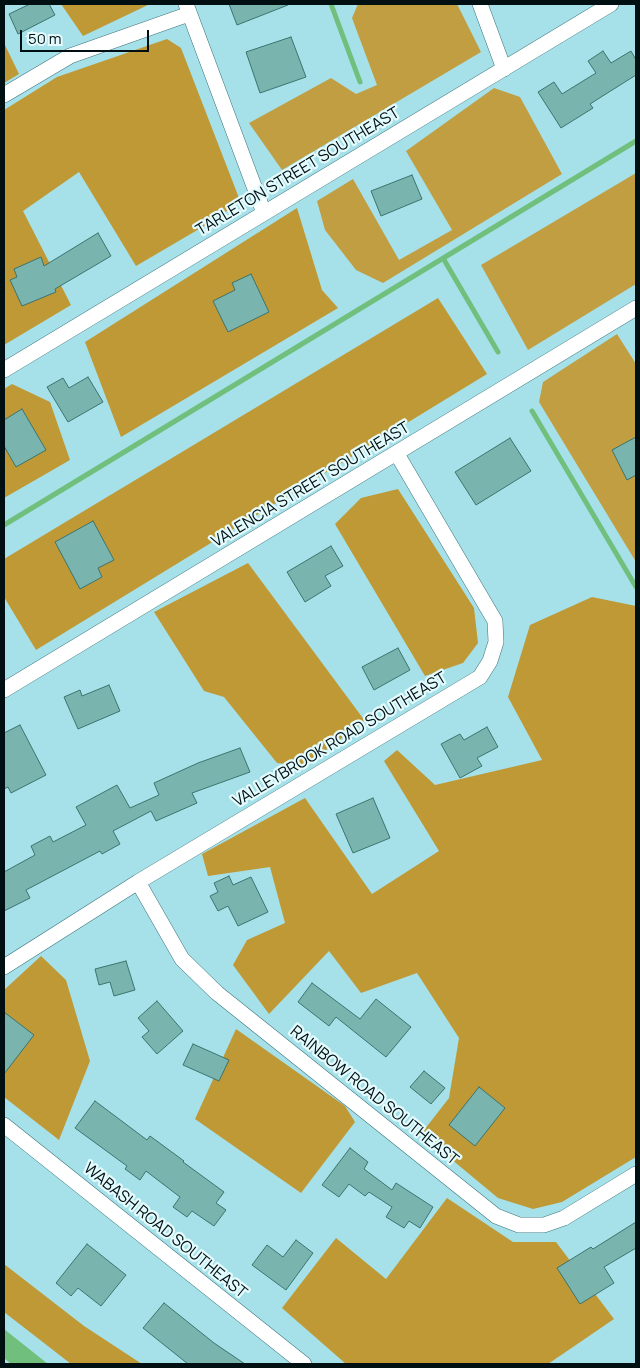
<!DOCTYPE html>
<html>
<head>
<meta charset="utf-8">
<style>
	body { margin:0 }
	#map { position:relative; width:640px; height:1368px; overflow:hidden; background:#a6e1e9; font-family:Manrope,sans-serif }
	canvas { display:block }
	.frame { position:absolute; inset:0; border:5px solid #000f12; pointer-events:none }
	.scale { position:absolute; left:20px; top:30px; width:129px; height:22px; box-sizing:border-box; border:2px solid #000f12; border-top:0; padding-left:6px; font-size:15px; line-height:18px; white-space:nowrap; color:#000f12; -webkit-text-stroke:4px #e4fbfe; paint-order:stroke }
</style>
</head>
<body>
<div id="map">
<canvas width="640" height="1368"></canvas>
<div class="frame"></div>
<div class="scale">50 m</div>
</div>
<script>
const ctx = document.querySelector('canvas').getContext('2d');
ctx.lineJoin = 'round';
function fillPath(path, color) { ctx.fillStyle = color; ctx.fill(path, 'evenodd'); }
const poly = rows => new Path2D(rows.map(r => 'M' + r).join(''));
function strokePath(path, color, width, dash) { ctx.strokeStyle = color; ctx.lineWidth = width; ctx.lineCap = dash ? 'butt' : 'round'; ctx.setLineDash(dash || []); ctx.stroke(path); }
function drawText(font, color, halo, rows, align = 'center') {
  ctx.font = font + ' Manrope,sans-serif'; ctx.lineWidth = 4.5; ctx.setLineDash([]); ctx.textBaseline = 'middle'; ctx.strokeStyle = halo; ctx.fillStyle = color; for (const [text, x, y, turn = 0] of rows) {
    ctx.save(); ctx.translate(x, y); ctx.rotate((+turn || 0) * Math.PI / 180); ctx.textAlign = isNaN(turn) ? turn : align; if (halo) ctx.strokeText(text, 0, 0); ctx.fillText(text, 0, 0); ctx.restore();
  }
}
fillPath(poly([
	[358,4,457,4,481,52,282,170,249,123,331,78,356,94,377,85,352,18],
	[494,88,520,97,562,174,383,283,356,270,325,230,317,201,353,179,399,260,452,230,406,151],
	[636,173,636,284,528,350,481,265],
	[617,334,636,364,636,562,539,402,543,382]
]), '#c19e42');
fillPath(poly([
	[61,4,150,4,83,36],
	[167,39,181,48,239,198,223,215,136,266,79,172,23,211,71,305,4,345,4,110,57,77],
	[4,43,19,74,4,83],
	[297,208,322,290,338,308,121,437,85,342],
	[438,298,487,374,36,650,4,597,4,559],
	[12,384,50,402,70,460,4,498,4,389],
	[398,489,474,608,478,643,463,663,425,676,335,524,361,498],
	[248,563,365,721,304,766,277,763,224,697,204,691,154,612],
	[592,597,636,606,636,1157,562,1202,533,1209,498,1198,421,1134,449,1098,459,1038,417,973,361,993,329,951,269,1014,233,965,247,940,285,923,270,867,208,876,202,854,305,798,372,894,439,851,384,761,397,750,435,785,542,760,508,697,530,625],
	[41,956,66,980,90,1061,59,1140,4,1097,4,990],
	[236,1029,345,1106,355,1122,301,1193,195,1119],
	[447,1198,513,1242,556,1242,614,1319,548,1364,346,1364,282,1308,336,1238,386,1279],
	[4,1264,84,1326,142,1364,71,1364,4,1312]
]), '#bf9935');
fillPath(poly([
	[4,1329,48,1364,11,1364,4,1358]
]), '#71bf7c');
strokePath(poly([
	[331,4,360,82],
	[443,258,498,352],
	[532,411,636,587],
	[4,525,636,141]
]), '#71bf7c', 5);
const building = poly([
	[30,4,49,4,55,15,18,34,9,14,30,4],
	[229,4,288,4,288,5,237,25,229,4],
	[291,37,306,77,260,93,246,52,291,37],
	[603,51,611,63,631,51,636,60,636,75,590,104,593,108,561,128,538,92,554,82,562,94,596,73,588,61,603,51],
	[412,175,422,199,381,216,371,191,412,175],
	[98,233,111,256,55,289,56,292,22,306,10,280,17,277,14,269,41,257,44,266,98,233],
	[251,274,269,312,228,332,213,301,235,290,232,283,251,274],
	[88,377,103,402,68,422,47,387,63,378,69,388,88,377],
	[22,409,46,450,16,467,4,446,4,420,22,409],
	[636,437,636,475,627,480,612,450,636,437],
	[510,438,531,471,476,505,455,472,510,438],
	[93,521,114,560,98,568,102,577,80,589,55,542,93,521],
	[331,546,343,566,325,576,331,586,305,602,287,572,331,546],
	[398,648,410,670,374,690,362,667,398,648],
	[109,685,120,711,78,729,64,697,80,690,82,696,109,685],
	[20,725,46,775,11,793,8,787,4,789,4,733,20,725],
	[487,727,498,747,477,758,482,766,460,778,441,744,460,734,464,740,487,727],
	[240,748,250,772,192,793,197,803,156,821,151,811,113,831,120,844,102,854,100,851,26,890,30,898,4,911,4,872,35,855,31,846,50,836,53,842,86,825,76,807,117,785,130,808,159,795,154,783,198,763,240,748],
	[373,798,390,838,353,853,336,814,373,798],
	[229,876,233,885,251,877,268,912,238,926,228,906,218,911,210,896,218,892,214,883,229,876],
	[126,961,135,990,114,996,110,982,99,985,95,969,126,961],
	[312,983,360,1019,376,999,411,1027,386,1057,336,1017,329,1026,298,1002,312,983],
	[157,1001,183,1031,157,1054,142,1037,149,1031,138,1018,157,1001],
	[4,1012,34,1035,4,1074,4,1012],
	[193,1044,229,1060,219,1081,183,1065,193,1044],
	[424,1071,445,1088,431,1104,410,1087,424,1071],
	[479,1087,505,1108,475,1146,449,1125,479,1087],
	[95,1101,147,1140,150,1136,184,1161,183,1162,224,1192,216,1203,226,1210,214,1226,192,1211,187,1217,173,1207,180,1197,146,1171,140,1180,125,1169,127,1166,75,1128,95,1101],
	[350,1148,368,1162,364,1169,392,1190,396,1183,433,1207,420,1228,409,1221,404,1228,386,1217,392,1207,369,1192,365,1196,349,1184,339,1197,322,1185,350,1148],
	[636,1222,636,1248,604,1267,614,1283,580,1304,557,1268,591,1247,593,1249,636,1222],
	[296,1240,313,1253,286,1290,252,1265,267,1245,283,1257,296,1240],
	[87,1244,126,1275,101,1306,78,1288,71,1296,56,1283,87,1244],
	[164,1303,214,1343,245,1364,188,1364,143,1328,164,1303]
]);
fillPath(building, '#7ab4ae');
strokePath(building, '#3b746e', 1);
const minor = poly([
	[186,4,264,213],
	[480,4,504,69],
	[4,95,70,56,189,14],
	[4,370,611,4],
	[4,690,636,308],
	[138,882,182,959,217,993,496,1216,519,1225,544,1225,564,1218,636,1174],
	[4,967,138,882,480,677,490,661,496,642,495,621,397,454],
	[4,1125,304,1364]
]);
strokePath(minor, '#3c757d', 16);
strokePath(minor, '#fff', 15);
drawText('16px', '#000f12', '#e4fbfe', [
	["TARLETON STREET SOUTHEAST",298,172,-31],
	["VALENCIA STREET SOUTHEAST",311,485,-31],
	["VALLEYBROOK ROAD SOUTHEAST",340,740,-31],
	["RAINBOW ROAD SOUTHEAST",374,1096,39],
	["WABASH ROAD SOUTHEAST",165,1231,39]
]);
</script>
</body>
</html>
